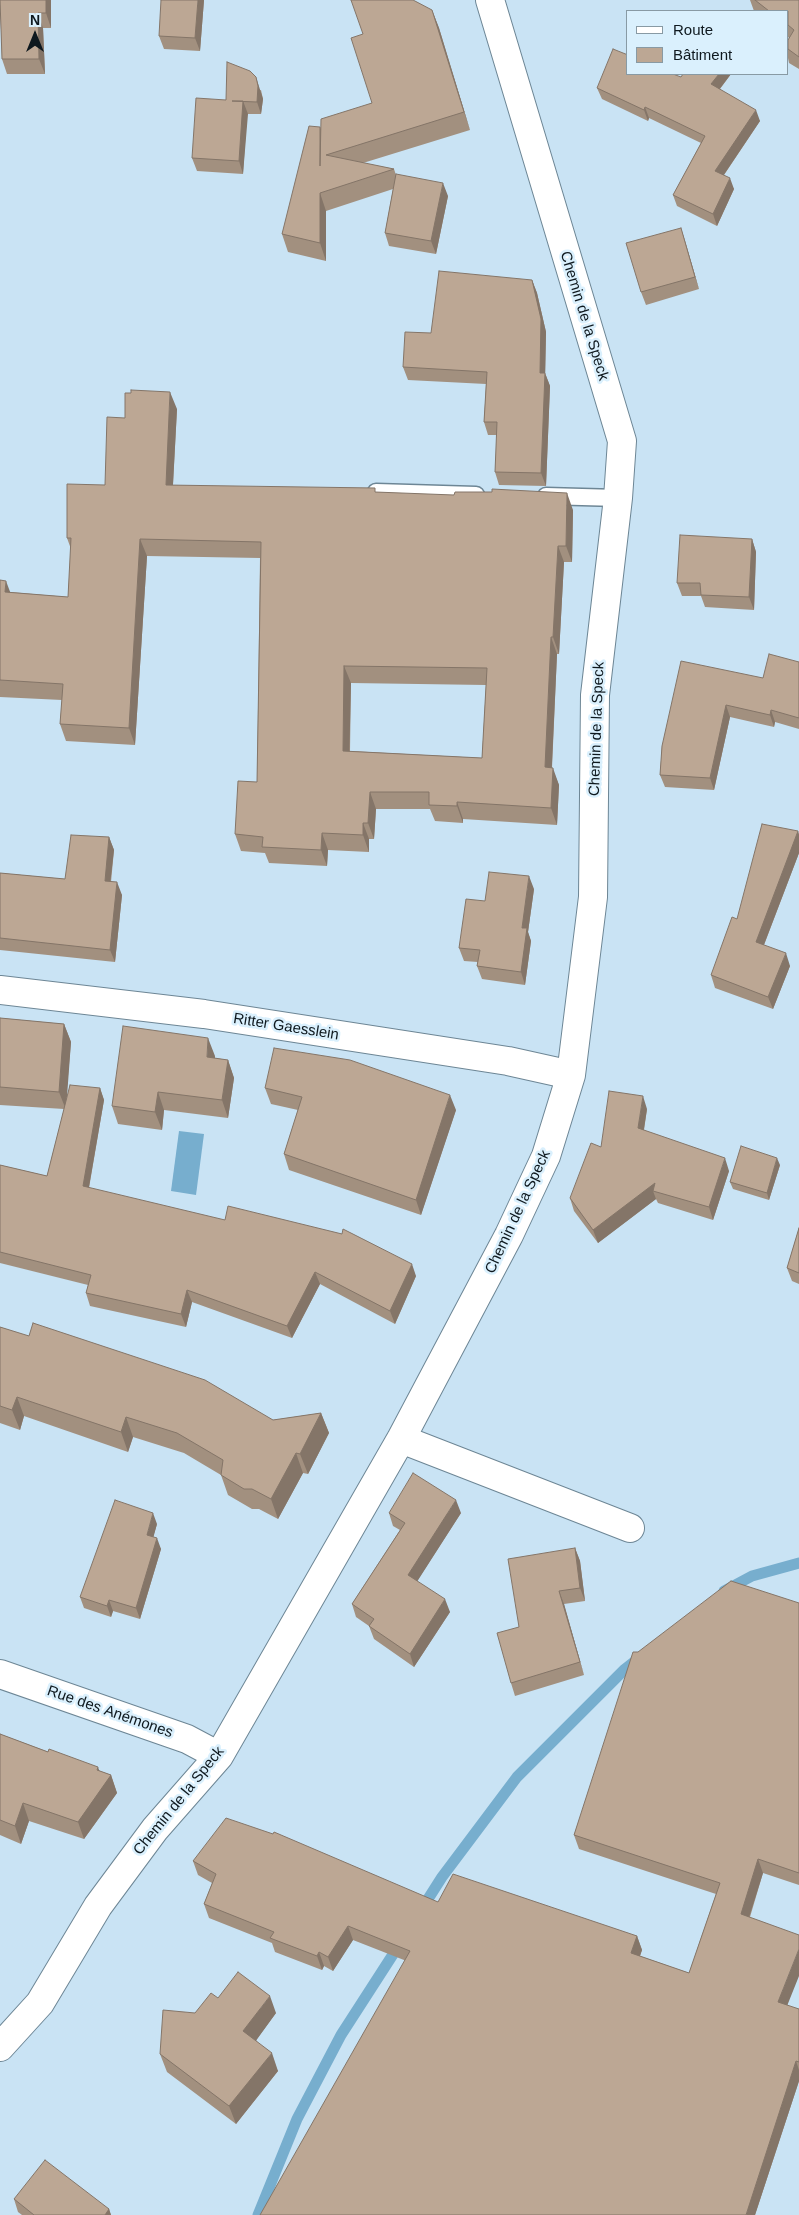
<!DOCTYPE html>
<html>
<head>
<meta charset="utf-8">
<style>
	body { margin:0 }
	#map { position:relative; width:799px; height:2215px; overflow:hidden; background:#c9e3f4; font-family:Arial,sans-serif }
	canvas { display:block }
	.legend { position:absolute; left:626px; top:10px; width:162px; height:65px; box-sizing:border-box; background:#daf0fd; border:1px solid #889aa4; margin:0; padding:6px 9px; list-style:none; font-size:15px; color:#0e181e }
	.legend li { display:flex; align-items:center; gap:10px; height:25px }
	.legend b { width:25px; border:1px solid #889aa4 }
	.north { position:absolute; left:10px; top:10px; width:50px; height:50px; -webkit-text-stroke:4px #daf0fd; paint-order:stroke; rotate:0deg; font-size:14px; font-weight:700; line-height:20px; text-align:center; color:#0e181e }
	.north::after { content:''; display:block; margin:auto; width:18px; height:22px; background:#0e181e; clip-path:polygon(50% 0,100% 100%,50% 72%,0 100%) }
</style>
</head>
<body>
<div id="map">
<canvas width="799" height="2215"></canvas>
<ul class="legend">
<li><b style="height:6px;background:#fff"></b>Route</li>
<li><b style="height:14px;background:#bca794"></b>Bâtiment</li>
</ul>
<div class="north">N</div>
</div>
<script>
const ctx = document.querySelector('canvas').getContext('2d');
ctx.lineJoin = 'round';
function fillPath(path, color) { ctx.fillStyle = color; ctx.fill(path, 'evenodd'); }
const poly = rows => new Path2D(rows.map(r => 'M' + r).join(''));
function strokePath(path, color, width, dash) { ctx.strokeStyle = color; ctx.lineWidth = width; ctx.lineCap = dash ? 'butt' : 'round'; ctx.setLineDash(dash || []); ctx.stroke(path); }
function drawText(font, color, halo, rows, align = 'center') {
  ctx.font = font + ' Arial,sans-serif'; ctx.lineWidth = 5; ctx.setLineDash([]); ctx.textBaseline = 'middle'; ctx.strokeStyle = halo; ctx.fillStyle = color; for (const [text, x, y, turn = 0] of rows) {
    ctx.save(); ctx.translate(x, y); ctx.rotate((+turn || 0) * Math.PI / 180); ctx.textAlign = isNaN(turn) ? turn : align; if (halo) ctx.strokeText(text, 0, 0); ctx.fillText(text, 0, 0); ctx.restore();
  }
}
fillPath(poly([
	[179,1131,204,1134,196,1195,171,1191]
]), '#77aece');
strokePath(poly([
	[724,1591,752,1576,799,1563],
	[421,1910,442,1877,517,1777,625,1669,639,1658],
	[258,2215,297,2119,341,2035,401,1942]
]), '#77aece', 11);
const service = poly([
	[376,492,476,495],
	[546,496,618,498]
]);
const minor = poly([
	[0,990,204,1014,508,1061,571,1075],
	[401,1439,630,1528],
	[0,1674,187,1739,219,1756],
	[0,2047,40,2003,98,1906,155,1829,219,1756,401,1439,509,1235,546,1156,571,1075,593,897,595,695,618,498,622,441,490,0]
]);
strokePath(service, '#6d8695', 19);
strokePath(minor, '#6d8695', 30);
strokePath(service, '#fff', 16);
strokePath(minor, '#fff', 28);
fillPath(poly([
	[0,0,51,0,51,28,43,28,45,74,7,74,2,59],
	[204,0,200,51,164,49,159,36],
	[750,0,799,0,799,69,789,63,788,58,788,40,789,38,788,37,788,11,754,11],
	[432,10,439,28,470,130,363,163,394,169,396,175,448,196,436,254,389,246,385,233,393,189,326,211,326,261,288,252,282,234,320,127,321,129,372,103],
	[683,74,731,74,720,89,760,121,724,175,734,189,717,226,677,206,673,195,701,143,649,118,648,121,602,99,597,88,681,77],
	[261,90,263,99,261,114,247,114,243,174,197,171,192,158,226,100],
	[681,228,685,241,699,289,646,305,641,292],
	[532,280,537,293,546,332,545,373,550,386,546,486,499,485,495,472,497,435,488,435,484,422,486,384,408,380,403,367,431,333],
	[177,409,173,485,376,492,573,510,572,562,564,562,559,654,557,654,552,768,559,785,557,825,463,819,463,823,435,821,430,809,376,809,374,839,369,839,369,852,328,850,327,866,269,863,265,853,241,851,235,834,257,782,260,558,147,556,135,745,66,741,60,724,62,700,0,697,0,580,10,592,68,597,71,549,67,538,105,485,125,418],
	[351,683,486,685,482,758,350,751],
	[752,539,756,552,754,610,705,607,701,596,682,596,677,583],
	[799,662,799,729,775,722,774,727,730,717,714,790,665,787,660,775,662,746,763,678],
	[798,831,799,835,799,853,764,945,790,966,773,1009,715,988,711,975,737,919],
	[109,837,114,850,111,882,122,895,115,962,0,950,0,873,65,879],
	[534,889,528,932,531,941,525,985,482,979,477,966,478,962,464,961,459,948,485,901],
	[0,1018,64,1024,71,1042,66,1099,100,1088,104,1100,89,1188,416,1276,395,1324,320,1284,292,1338,192,1302,186,1327,90,1306,86,1293,88,1285,0,1263,0,1165,47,1176,64,1109,0,1105],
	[215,1056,215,1058,228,1060,234,1078,228,1118,164,1110,162,1130,118,1124,112,1106],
	[265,1088,456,1110,421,1215,289,1170,284,1154,298,1110,271,1104],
	[647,1109,644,1130,729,1171,713,1220,658,1203,656,1199,598,1243,574,1211,570,1198],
	[780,1165,769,1200,733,1189,730,1182],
	[799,1228,799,1284,792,1281,787,1268],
	[0,1327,273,1420,321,1413,329,1433,308,1474,303,1473,278,1519,259,1509,252,1509,228,1495,221,1475,184,1453,133,1437,128,1452,24,1416,20,1430,0,1423],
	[389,1513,461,1513,417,1581,450,1612,414,1667,374,1639,369,1626,356,1617,352,1604,400,1530,393,1526],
	[157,1524,153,1537,161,1549,140,1619,113,1611,111,1617,84,1608,80,1597],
	[575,1548,580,1561,585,1601,564,1604,584,1675,515,1696,511,1683,519,1627],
	[799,1603,799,1885,763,1873,750,1917,788,2006,799,2009,799,2081,755,2215,404,1960,353,1940,333,1971,324,1966,322,1970,275,1952,272,1943,209,1918,204,1904,212,1883,198,1875,193,1861,637,1936,642,1950,640,1956,689,1973,716,1894,579,1849,574,1835,638,1652],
	[0,1734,111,1775,117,1793,84,1839,29,1821,21,1844,0,1835],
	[218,1998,276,2013,256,2040,278,2071,236,2124,167,2072,160,2054,195,2013],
	[14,2199,109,2209,111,2215,22,2215,18,2212]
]), '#a2907f');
fillPath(poly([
	[46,0,51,0,51,28,46,13],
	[198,0,204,0,200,51,195,38],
	[432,10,439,28,470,130,464,112],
	[38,13,43,28,45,74,39,59],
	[719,74,731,74,715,95,711,84],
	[256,77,263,99,261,114,257,102],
	[243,101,248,114,243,174,239,161],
	[645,107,649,118,648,121,644,110],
	[756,110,760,121,719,182,715,171],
	[730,178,734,189,717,226,713,214],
	[443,183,448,196,436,254,431,241],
	[320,193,326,211,326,261,320,243],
	[681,228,685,241,699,289,695,277],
	[532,280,537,293,546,332,545,385,540,373],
	[545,373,550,386,546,486,541,473],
	[170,392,177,409,172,502,166,485],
	[567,493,573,510,572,562,566,546],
	[140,539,147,556,135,745,129,728],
	[752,539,756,552,754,610,749,597],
	[558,546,564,562,559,654,553,637],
	[6,581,12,597,5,592],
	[551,637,557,654,551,784,545,767],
	[344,666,351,683,349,767,343,751],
	[726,705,730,717,714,790,710,778],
	[771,710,775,722,774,727,770,715],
	[553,768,559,785,557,825,551,808],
	[370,792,376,809,374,839,368,823],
	[457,802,463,819,463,823,457,806],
	[363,823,369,839,369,852,363,835],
	[798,831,799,835,799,853,760,955,756,942],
	[322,833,328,850,327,866,321,850],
	[109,837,114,850,109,893,105,881],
	[529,876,534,889,528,932,531,941,525,985,521,972,522,928],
	[117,882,122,895,115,962,110,950],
	[786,953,790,966,773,1009,768,997],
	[64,1024,71,1042,66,1110,59,1092],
	[208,1038,215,1056,213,1075,207,1057],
	[228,1060,234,1078,228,1118,222,1100],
	[100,1088,104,1100,87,1198,83,1186],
	[158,1092,164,1110,162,1130,155,1112],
	[450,1095,456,1110,421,1215,416,1200],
	[643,1096,647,1109,642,1141,638,1128],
	[725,1158,729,1171,713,1220,709,1207],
	[777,1158,780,1165,769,1200,767,1193],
	[655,1183,653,1191,656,1199,598,1243,593,1230],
	[412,1264,416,1276,395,1324,390,1311],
	[315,1272,320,1284,292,1338,287,1326],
	[187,1290,192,1302,186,1327,181,1314],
	[17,1397,24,1416,20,1430,12,1410],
	[321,1413,329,1433,308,1474,300,1454],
	[126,1417,133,1437,128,1452,121,1432],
	[296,1453,303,1473,278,1519,271,1499],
	[456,1500,461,1513,413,1588,408,1575],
	[153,1513,157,1524,151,1546,147,1535],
	[157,1538,161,1549,140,1619,136,1608],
	[575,1548,580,1561,585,1601,580,1588],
	[559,1591,564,1604,584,1675,580,1662],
	[445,1599,450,1612,414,1667,410,1654],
	[109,1600,113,1611,111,1617,107,1606],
	[98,1767,104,1784,111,1775,117,1793,84,1839,78,1822],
	[23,1803,29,1821,21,1844,15,1826],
	[758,1859,763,1873,746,1927,741,1914],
	[348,1926,353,1940,333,1971,328,1957],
	[637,1936,642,1950,636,1967,631,1953],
	[799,1949,799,1976,783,2016,778,2002],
	[319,1952,324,1966,322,1970,317,1956],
	[270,1996,276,2013,250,2049,243,2031],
	[272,2053,278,2071,236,2124,229,2106],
	[796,2061,799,2070,799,2081,755,2215,746,2215],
	[109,2209,111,2215,105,2215]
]), '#847568');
const building = poly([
	[0,0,46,0,46,13,38,13,39,59,2,59,0,0],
	[161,0,198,0,195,38,159,36,161,0],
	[351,0,413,0,432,10,464,112,326,155,394,169,320,193,320,243,282,234,309,126,320,127,320,166,321,119,372,103,351,38,363,34,351,0],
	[755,0,799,0,799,57,788,49,788,40,794,30,788,25,788,11,769,11,755,0],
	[613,49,628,55,628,74,673,74,681,77,683,74,719,74,711,84,756,110,715,171,730,178,713,214,673,195,705,136,645,107,644,110,597,88,613,49],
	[227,62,250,71,256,77,258,86,257,102,232,101,243,101,239,161,192,158,196,98,226,100,227,62],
	[396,174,443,183,431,241,385,233,396,174],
	[681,228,695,277,641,292,626,243,681,228],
	[439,271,532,280,541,319,540,373,545,373,541,473,495,472,497,422,484,422,487,372,403,367,405,332,431,333,439,271],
	[131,390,170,392,166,485,375,488,375,492,454,495,455,492,492,492,492,489,567,493,566,546,558,546,553,637,551,637,545,767,553,768,551,808,457,802,457,806,429,805,429,792,370,792,368,823,363,823,363,835,322,833,321,850,262,847,263,837,235,834,238,781,257,782,261,542,140,539,129,728,60,724,63,684,0,680,0,580,6,581,5,592,68,597,71,538,67,538,67,484,105,485,107,417,125,418,125,393,131,393,131,390],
	[344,666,487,668,482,758,343,751,344,666],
	[680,535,752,539,749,597,701,595,700,583,677,583,680,535],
	[769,654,799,662,799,718,771,710,770,715,726,705,710,778,660,775,662,746,681,661,763,678,769,654],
	[762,824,798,831,756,942,786,953,768,997,711,975,732,917,737,919,762,824],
	[71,835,109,837,105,881,117,882,110,950,0,938,0,873,65,879,71,835],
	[489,872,529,876,522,928,527,928,521,972,477,966,480,950,459,948,466,899,485,901,489,872],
	[0,1018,64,1024,59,1092,0,1087,0,1018],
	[123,1026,208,1038,207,1057,228,1060,222,1100,158,1092,155,1112,112,1106,123,1026],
	[274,1048,350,1060,450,1095,416,1200,284,1154,302,1097,265,1088,274,1048],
	[70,1085,100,1088,83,1186,225,1220,228,1206,342,1234,343,1229,412,1264,390,1311,315,1272,287,1326,187,1290,181,1314,86,1293,91,1275,0,1252,0,1165,47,1176,70,1085],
	[609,1091,643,1096,638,1128,725,1158,709,1207,653,1191,655,1183,593,1230,570,1198,591,1143,601,1147,609,1091],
	[741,1146,777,1158,767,1193,730,1182,741,1146],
	[799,1228,799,1273,787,1268,799,1228],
	[33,1323,205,1380,273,1420,321,1413,300,1454,296,1453,271,1499,252,1489,244,1489,221,1475,223,1460,177,1433,126,1417,121,1432,17,1397,12,1410,0,1406,0,1327,29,1336,33,1323],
	[413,1473,456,1500,408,1575,445,1599,410,1654,369,1626,374,1619,352,1604,405,1523,389,1513,413,1473],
	[115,1500,153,1513,147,1535,157,1538,136,1608,109,1600,107,1606,80,1597,115,1500],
	[575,1548,580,1588,559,1591,580,1662,511,1683,497,1633,519,1627,508,1559,575,1548],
	[731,1581,799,1603,799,1873,758,1859,741,1914,799,1935,799,1949,778,2002,799,2009,799,2062,796,2061,746,2215,260,2215,410,1951,348,1926,328,1957,319,1952,317,1956,270,1938,274,1932,204,1904,216,1874,193,1861,226,1818,273,1834,274,1832,438,1902,453,1874,637,1936,631,1953,689,1973,720,1883,574,1835,633,1652,638,1652,731,1581],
	[0,1734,48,1752,49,1749,98,1767,97,1770,111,1775,78,1822,23,1803,15,1826,0,1820,0,1734],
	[238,1972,270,1996,243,2031,272,2053,229,2106,160,2054,163,2010,195,2013,211,1993,218,1998,238,1972],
	[45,2160,109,2209,105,2215,34,2215,14,2199,45,2160]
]);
fillPath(building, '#bca794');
strokePath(building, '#847568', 1);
drawText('15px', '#0e181e', '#daf0fd', [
	["Chemin de la Speck",584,316,73],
	["Chemin de la Speck",597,729,-88],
	["Ritter Gaesslein",286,1027,9],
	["Chemin de la Speck",518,1212,-65],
	["Rue des Anémones",110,1712,19],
	["Chemin de la Speck",179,1801,-51]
]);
</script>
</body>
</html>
